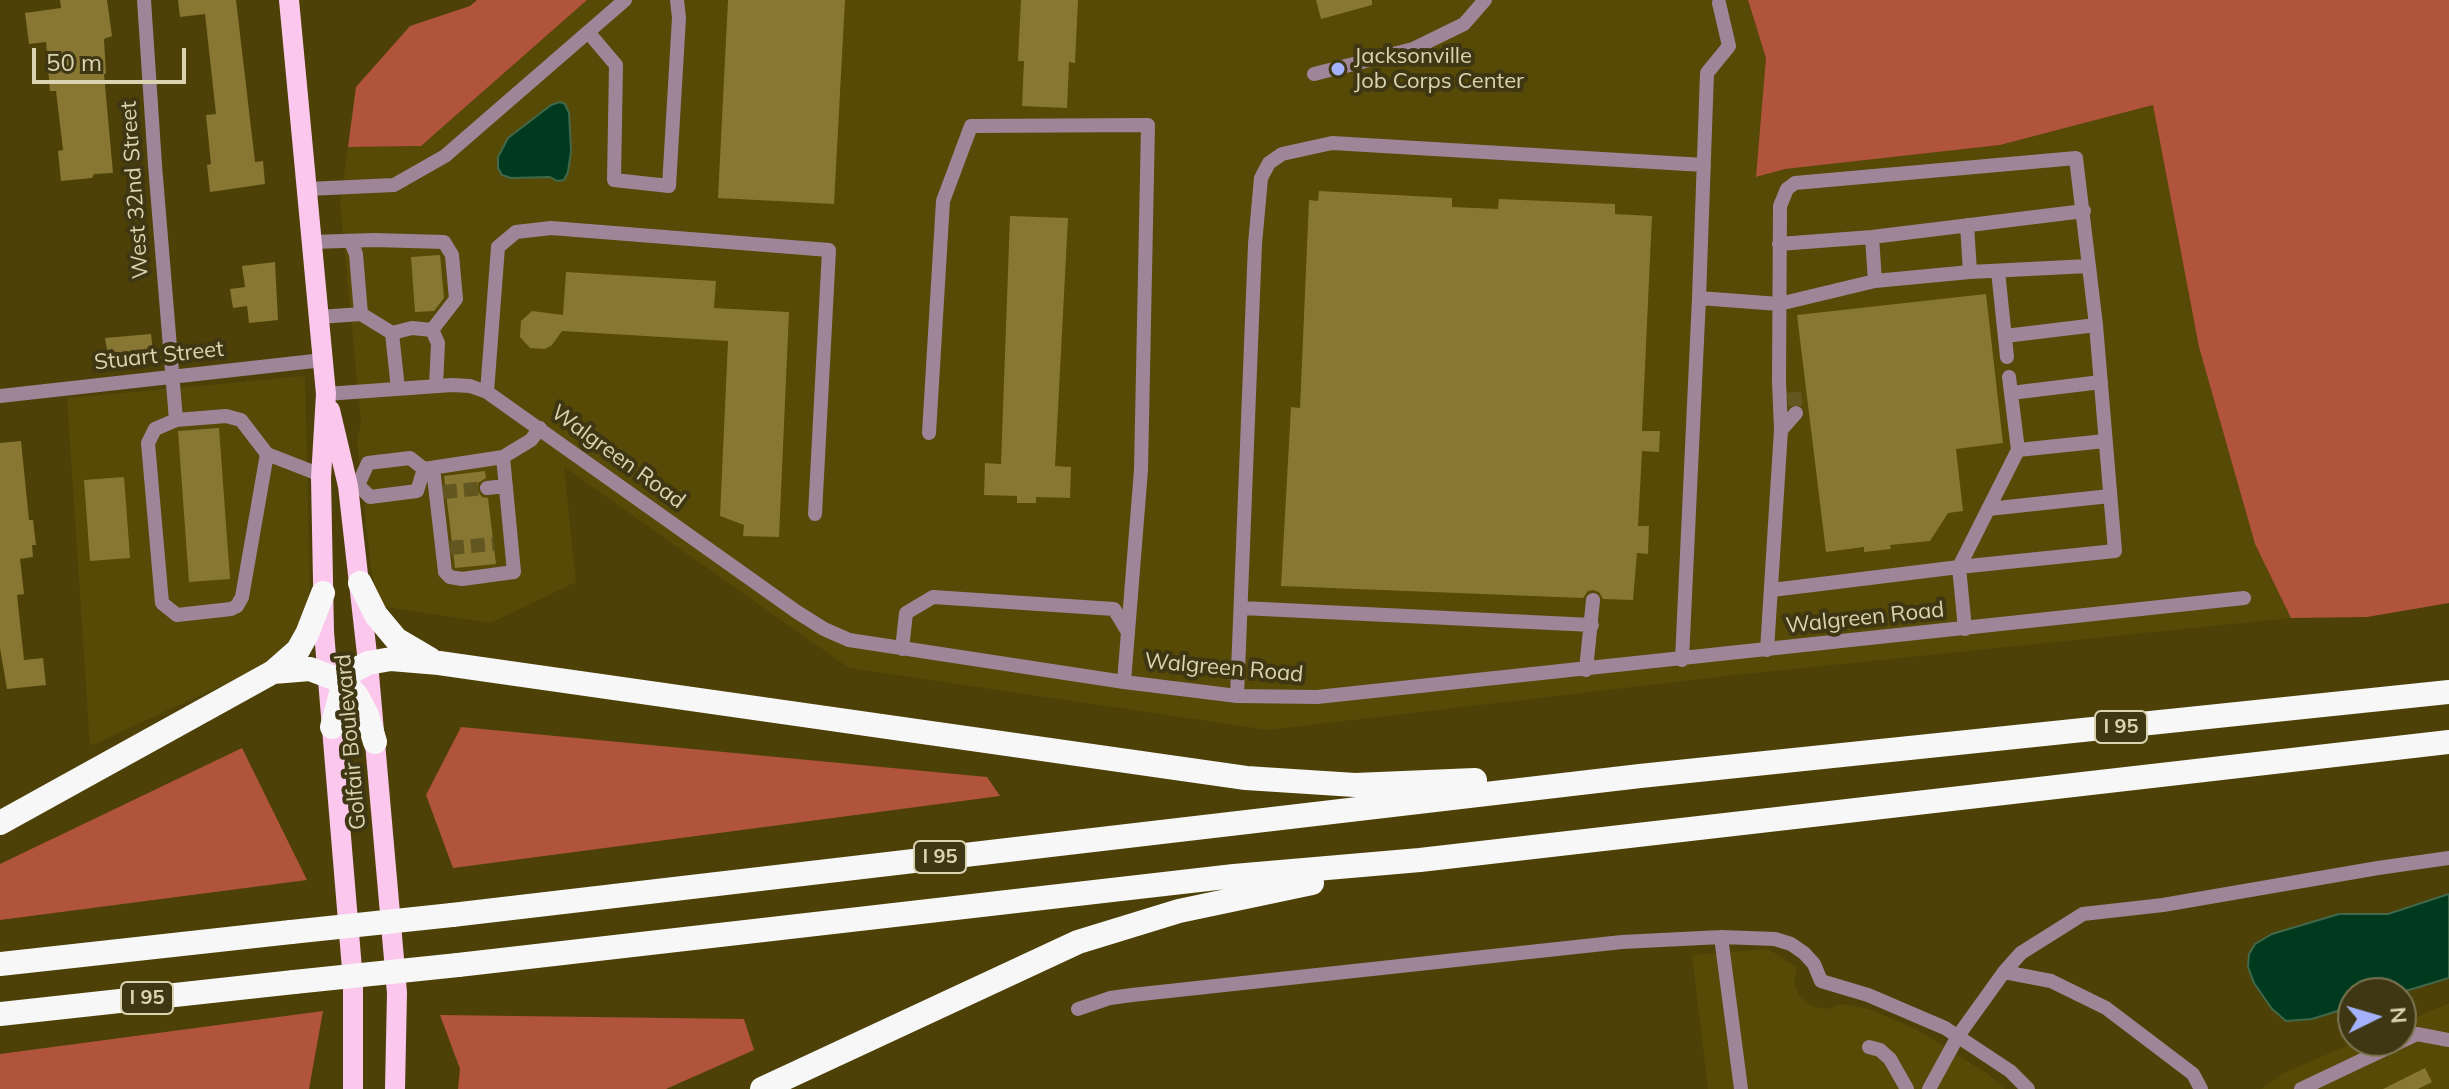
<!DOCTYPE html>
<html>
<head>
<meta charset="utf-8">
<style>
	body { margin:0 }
	#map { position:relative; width:2449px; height:1089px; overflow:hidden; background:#4d4108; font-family:Mulish,sans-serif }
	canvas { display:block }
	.north { position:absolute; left:2337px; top:977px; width:80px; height:80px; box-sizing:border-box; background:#3f3713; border:2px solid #7d7552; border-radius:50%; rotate:85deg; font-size:22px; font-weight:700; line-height:32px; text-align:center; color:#dad3b1 }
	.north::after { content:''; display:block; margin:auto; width:28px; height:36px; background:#a4b1fc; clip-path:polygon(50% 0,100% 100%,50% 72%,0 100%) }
	.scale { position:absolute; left:32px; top:48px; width:154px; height:36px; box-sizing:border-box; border:4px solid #dad3b1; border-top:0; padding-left:10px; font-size:24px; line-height:28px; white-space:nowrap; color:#dad3b1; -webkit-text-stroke:6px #3f3713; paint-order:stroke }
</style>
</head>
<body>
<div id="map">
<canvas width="2449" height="1089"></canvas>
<div class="north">N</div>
<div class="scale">50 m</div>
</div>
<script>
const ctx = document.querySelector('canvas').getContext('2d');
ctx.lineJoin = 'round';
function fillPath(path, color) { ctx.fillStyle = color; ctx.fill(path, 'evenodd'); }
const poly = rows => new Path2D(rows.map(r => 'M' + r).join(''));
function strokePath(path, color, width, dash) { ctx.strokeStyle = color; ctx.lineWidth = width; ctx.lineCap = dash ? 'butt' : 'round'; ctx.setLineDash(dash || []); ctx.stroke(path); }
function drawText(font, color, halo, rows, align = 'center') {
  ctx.font = font + ' Mulish,sans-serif'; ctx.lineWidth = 8; ctx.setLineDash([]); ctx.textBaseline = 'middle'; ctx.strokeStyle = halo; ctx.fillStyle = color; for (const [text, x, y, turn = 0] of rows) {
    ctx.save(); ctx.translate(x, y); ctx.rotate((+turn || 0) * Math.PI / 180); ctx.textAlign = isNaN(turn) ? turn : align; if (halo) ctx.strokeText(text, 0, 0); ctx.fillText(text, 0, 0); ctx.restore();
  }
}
fillPath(poly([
	[587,0,1748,0,1766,58,1757,177,1785,169,2000,145,2153,105,2199,347,2255,544,2291,618,1735,675,1268,730,849,668,564,467,576,582,491,623,379,606,371,569,357,441,361,422,340,202,348,147,421,146],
	[305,376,310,588,309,607,298,633,279,655,260,668,90,746,67,398],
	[1768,949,1797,967,1794,983,1799,995,1812,1006,1826,1009,1842,1004,1869,1009,1918,1030,1988,1074,2005,1089,1708,1089,1692,955],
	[2449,1003,2449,1089,2261,1089,2285,1072,2359,1041,2401,1041,2401,1024]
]), '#574906');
fillPath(poly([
	[477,0,587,0,421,146,348,147,356,87,410,26,470,6],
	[1748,0,2449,0,2449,603,2367,617,2291,618,2255,544,2199,347,2153,105,2000,145,1785,169,1756,177,1766,58],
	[461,727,987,777,1000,796,453,868,426,795],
	[242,748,307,880,0,920,0,864],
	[323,1011,309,1089,0,1089,0,1054],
	[440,1015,744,1019,754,1050,666,1089,458,1089,460,1069]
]), '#b0543b');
const water = poly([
	[560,102,565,104,569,113,571,151,568,172,564,180,557,181,550,177,511,178,502,175,498,168,498,157,508,138,551,105,560,102],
	[2449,894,2449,978,2399,993,2353,993,2353,1006,2312,1019,2286,1021,2272,1009,2254,983,2248,967,2249,954,2255,944,2272,934,2339,914,2388,914,2449,894]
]);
fillPath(water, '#003a1e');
strokePath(water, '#41684a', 2);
fillPath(poly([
	[60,0,107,0,112,36,104,39,106,74,104,74,113,173,94,174,92,178,61,181,58,151,63,150,56,91,50,91,46,42,29,44,25,13,61,8],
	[178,0,236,0,255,162,263,161,265,184,210,192,207,165,211,164,206,115,216,114,205,14,180,17],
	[728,0,845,0,834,204,718,198],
	[1021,0,1078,0,1075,63,1069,62,1067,108,1022,106,1024,61,1018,61],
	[1316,0,1372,0,1372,5,1321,19],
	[1319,191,1452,198,1452,207,1498,209,1499,199,1615,204,1615,214,1652,216,1642,431,1660,431,1659,452,1642,451,1638,526,1649,526,1648,554,1637,553,1633,600,1603,599,1599,592,1593,590,1588,591,1583,598,1281,586,1291,407,1300,408,1309,200,1318,201],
	[1010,216,1068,218,1055,466,1071,467,1070,498,1036,497,1036,503,1017,503,1017,496,984,495,985,463,1001,464],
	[440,255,444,298,434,311,415,312,411,257],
	[275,262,278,320,249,323,247,306,233,308,230,289,245,287,242,266],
	[566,272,716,281,714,308,789,312,779,537,743,536,744,525,720,516,728,341,562,331,552,345,545,349,530,348,520,337,521,321,532,311,563,315],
	[1986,294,2003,443,1956,449,1963,511,1948,513,1930,541,1890,545,1891,549,1864,552,1864,547,1826,552,1797,315],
	[151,334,153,351,108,355,105,338],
	[219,428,230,579,189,582,178,431],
	[21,441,29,520,33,520,36,545,32,545,33,557,20,559,24,594,17,595,24,660,43,658,46,685,7,689,0,648,0,443],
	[485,471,486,478,478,483,477,490,482,497,488,498,496,564,455,568,444,476],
	[124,477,130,558,90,561,84,480],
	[2425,1068,2432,1082,2418,1089,2383,1089]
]), '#877733');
strokePath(poly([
	[1794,392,1796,413],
	[443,492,487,488],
	[450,548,494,544]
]), '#625721', 14, [14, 7]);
strokePath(poly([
	[144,0,155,165,176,420,226,416,241,420,267,454,321,475],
	[588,32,616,65,614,180,669,186,679,18,677,0],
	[1314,74,1413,49,1464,24,1485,0],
	[307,189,394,185,445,156,625,0],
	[1967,225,1970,272],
	[1872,237,1875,281],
	[312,242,374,240,444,242,452,255,456,299,432,330,438,343,436,386],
	[351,242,356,254,361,314],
	[1779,244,1872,237,2084,211],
	[1998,271,2007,357],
	[1699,298,1779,304,1875,281,1970,272,2088,266],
	[319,317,361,314,392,333,398,389],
	[392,333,412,328,432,330],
	[2005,336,2096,325],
	[487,392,498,247,516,232,551,228,829,250,815,514],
	[2011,393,2101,382],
	[326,394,452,385,470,386,487,392,797,612,824,629,849,640,1124,682,1237,696,1317,697,2244,598],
	[0,396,323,360],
	[176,420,155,429,148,443,162,603,177,615,231,609,237,606,242,597,267,454],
	[1781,430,1796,413],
	[929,433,943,201,971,126,1148,125,1141,470,1128,632],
	[2018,450,2105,441],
	[433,468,445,572,450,577,462,579,514,572,503,457],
	[358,485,368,463,410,458,424,469,503,457,531,440,540,428],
	[358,485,370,497,417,491,424,469],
	[487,488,506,486],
	[1988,509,2110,496],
	[1772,590,1959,567,2018,450,2009,377],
	[1242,608,1592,625],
	[902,649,906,613,933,597,1114,609,1128,632,1124,682],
	[1767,650,1781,430,1779,381,1780,206,1787,189,1795,183,2076,158,2096,325,2115,551,1959,567,1965,629],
	[1682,660,1699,298,1707,73,1729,46,1719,3],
	[1586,670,1593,600],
	[1237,696,1255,244,1261,178,1269,163,1282,154,1332,143,1704,165],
	[1721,937,1741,1089],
	[2004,972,2051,981,2106,1008,2193,1074,2201,1089],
	[1078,1009,1110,998,1132,995,1622,942,1721,937,1775,939,1791,944,1804,953,1814,964,1821,981,1868,995,1945,1028,2010,1071,2028,1089],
	[1869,1047,1880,1050,1890,1059,1907,1089],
	[1929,1089,1958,1036,2004,972,2021,953,2083,914,2163,905,2378,868,2449,858],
	[2301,1089,2417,1034,2449,1040]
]), '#9f8598', 14);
strokePath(poly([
	[289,0,326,394,321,478,324,632,353,981,353,1089],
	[330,410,348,486,368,663,397,993,395,1089]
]), '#fbc7ed', 20);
strokePath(poly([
	[360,583,376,615,396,639,430,659],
	[273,672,298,650,307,634,323,593],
	[332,727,344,682,353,671,368,663,391,659,439,663,1246,778,1355,785,1475,780],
	[0,823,273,672,310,669,344,682,357,696,367,715,375,742],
	[452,915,1640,776,2449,692],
	[0,964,291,932],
	[458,965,1234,876,1420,860,2449,742],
	[0,1014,294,982],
	[762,1089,1078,942,1179,911,1312,883]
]), '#f7f7f7', 24);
strokePath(poly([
	[291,932,452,915],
	[294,982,458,965]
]), '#f7f7f7', 24);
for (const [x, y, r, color] of [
	[1338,69,8,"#a4b1fc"]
]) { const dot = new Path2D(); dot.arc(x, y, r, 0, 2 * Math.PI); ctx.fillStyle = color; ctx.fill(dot); strokePath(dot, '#3f3713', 3); }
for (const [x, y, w] of [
	[2121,727,52],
	[940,857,52],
	[147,998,52]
]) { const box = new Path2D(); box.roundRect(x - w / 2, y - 16, w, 32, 6); ctx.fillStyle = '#3f3713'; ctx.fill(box); strokePath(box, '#dad3b1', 2); }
drawText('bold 20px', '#dad3b1', null, [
	["I 95",2121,727],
	["I 95",940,857],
	["I 95",147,998]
]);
drawText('22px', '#dad3b1', '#3f3713', [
	["Jacksonville",1354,56],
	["Job Corps Center",1354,81]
], 'left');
drawText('22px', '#dad3b1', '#3f3713', [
	["West 32nd Street",135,190,-94],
	["Stuart Street",159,356,-6],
	["Walgreen Road",618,457,36],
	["Walgreen Road",1865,618,-6],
	["Walgreen Road",1224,668,5],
	["Golfair Boulevard",351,742,-95]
]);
</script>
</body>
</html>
